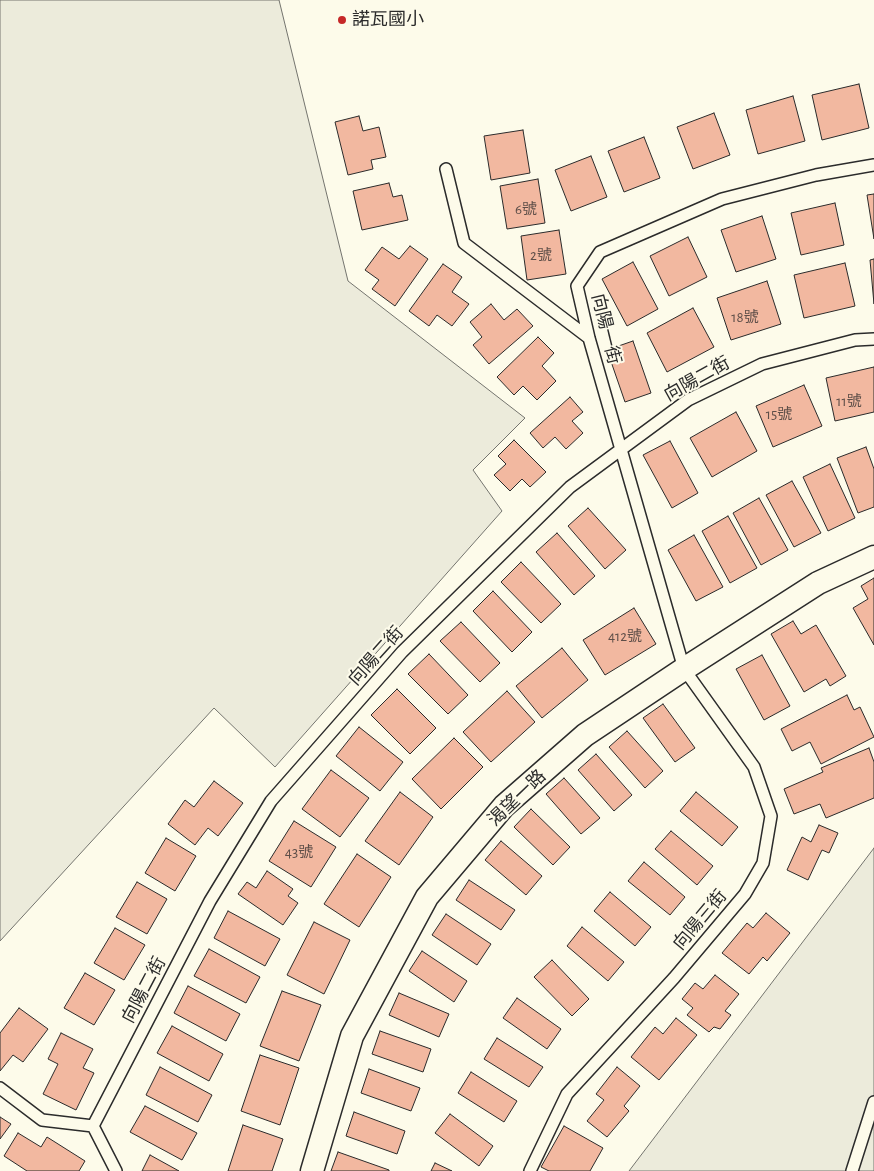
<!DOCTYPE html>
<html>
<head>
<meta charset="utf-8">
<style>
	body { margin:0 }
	canvas { display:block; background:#fdfbea }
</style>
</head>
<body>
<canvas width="874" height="1171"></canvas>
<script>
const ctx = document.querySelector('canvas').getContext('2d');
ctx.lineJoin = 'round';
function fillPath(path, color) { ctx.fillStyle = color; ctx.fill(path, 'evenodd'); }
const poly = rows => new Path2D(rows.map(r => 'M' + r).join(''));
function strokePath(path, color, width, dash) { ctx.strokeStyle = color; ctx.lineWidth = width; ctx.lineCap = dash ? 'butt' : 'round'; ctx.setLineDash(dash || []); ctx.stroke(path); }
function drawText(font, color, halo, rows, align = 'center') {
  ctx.font = font + ' "Alegreya Sans","Noto Sans TC",sans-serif'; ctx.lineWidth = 4; ctx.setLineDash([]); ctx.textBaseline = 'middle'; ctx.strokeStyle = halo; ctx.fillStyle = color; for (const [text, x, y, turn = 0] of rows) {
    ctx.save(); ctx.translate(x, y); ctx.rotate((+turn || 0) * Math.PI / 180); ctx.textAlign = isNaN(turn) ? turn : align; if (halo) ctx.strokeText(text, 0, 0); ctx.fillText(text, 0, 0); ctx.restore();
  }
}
const green = poly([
	[0,0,279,0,348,281,525,418,473,470,502,511,275,767,214,708,0,941,0,0],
	[874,848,874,1171,629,1171,874,848]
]);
fillPath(green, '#ecebdb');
strokePath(green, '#74746e', 1);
const building = poly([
	[859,84,869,128,822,140,812,95,859,84],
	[793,96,805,141,758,154,746,110,793,96],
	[714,113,730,155,693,169,677,127,714,113],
	[359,116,363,131,379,127,386,157,371,160,373,169,348,175,335,122,359,116],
	[523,130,530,173,491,180,484,136,523,130],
	[644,137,660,178,624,192,608,151,644,137],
	[591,156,607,197,571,211,555,170,591,156],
	[538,179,545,223,507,229,500,186,538,179],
	[389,183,393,197,402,195,408,220,362,230,353,191,389,183],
	[874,194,874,239,867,195,874,194],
	[835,203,844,245,801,255,791,213,835,203],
	[762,216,776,259,736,272,721,230,762,216],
	[559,230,566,274,527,280,521,236,559,230],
	[688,237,707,277,669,296,650,256,688,237],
	[410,246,428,259,395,306,372,289,379,280,365,270,382,247,399,259,410,246],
	[874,259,874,304,870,260,874,259],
	[633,262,658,309,627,326,602,279,633,262],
	[845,263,855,306,804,318,794,275,845,263],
	[443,264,462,277,452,292,469,304,452,326,437,315,429,326,409,311,443,264],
	[767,281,781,324,731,340,717,298,767,281],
	[491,304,504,320,517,309,533,326,489,364,473,345,482,337,470,322,491,304],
	[693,308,714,347,667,372,647,333,693,308],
	[538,337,554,353,542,366,556,381,537,400,523,386,514,395,497,377,538,337],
	[633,341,651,393,625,402,607,350,633,341],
	[874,367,874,412,835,421,826,378,874,367],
	[804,385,822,426,773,447,756,406,804,385],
	[570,397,583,412,572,421,583,433,566,449,555,437,543,448,530,433,570,397],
	[736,412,757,451,712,477,690,438,736,412],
	[514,440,546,472,530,487,522,479,510,491,494,475,506,464,498,456,514,440],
	[670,441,698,493,672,508,643,455,670,441],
	[866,447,874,469,874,507,858,513,837,458,866,447],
	[830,464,855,518,828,531,803,477,830,464],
	[792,481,821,533,794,547,766,495,792,481],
	[759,498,788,550,761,565,733,513,759,498],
	[588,508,626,550,605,569,568,526,588,508],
	[728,516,757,568,730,583,702,531,728,516],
	[557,533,595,576,574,595,536,552,557,533],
	[694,535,723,587,696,601,668,550,694,535],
	[521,562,561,604,541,623,501,582,521,562],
	[874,578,874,645,853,608,868,599,861,586,874,578],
	[493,591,532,632,512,652,473,611,493,591],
	[634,608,656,644,605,675,583,640,634,608],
	[793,621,801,634,816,625,846,676,830,686,826,679,804,692,771,634,793,621],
	[461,622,500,663,480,682,440,641,461,622],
	[562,648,588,680,542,718,516,686,562,648],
	[429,654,468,695,448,714,408,674,429,654],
	[762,655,790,706,764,720,736,669,762,655],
	[397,689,436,728,410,754,371,715,397,689],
	[507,691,535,722,491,762,463,732,507,691],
	[847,695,854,710,860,707,874,737,821,764,810,742,792,751,781,729,847,695],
	[663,704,695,748,675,762,643,718,663,704],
	[359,727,403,762,380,791,336,756,359,727],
	[627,731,663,771,645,788,609,747,627,731],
	[454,738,483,767,441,809,412,779,454,738],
	[869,748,874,762,874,798,826,818,820,804,794,814,784,789,823,772,821,768,869,748],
	[596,754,632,795,614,811,578,770,596,754],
	[331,770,369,798,340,837,302,809,331,770],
	[564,778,600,818,581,834,546,794,564,778],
	[214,781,243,803,218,836,208,828,195,845,168,824,185,800,194,807,214,781],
	[400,792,433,817,399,865,365,841,400,792],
	[696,792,738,827,722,846,680,811,696,792],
	[531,809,570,847,553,865,514,827,531,809],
	[294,821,336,847,311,887,269,861,294,821],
	[819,825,838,833,829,853,822,850,808,880,787,870,802,837,811,842,819,825],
	[671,831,713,866,697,885,655,849,671,831],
	[166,838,196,856,175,891,145,873,166,838],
	[501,841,542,876,526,895,485,860,501,841],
	[357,854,391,877,359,927,324,904,357,854],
	[644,862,685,897,670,915,628,881,644,862],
	[267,871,293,889,288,896,298,903,283,925,238,894,247,882,256,888,267,871],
	[469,880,515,910,501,930,456,900,469,880],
	[137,882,167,899,147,934,116,917,137,882],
	[610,892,651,927,635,946,594,911,610,892],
	[228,911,280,939,265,966,214,938,228,911],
	[766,913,790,933,767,961,763,957,749,974,722,953,747,923,753,928,766,913],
	[446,914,491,944,477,965,432,935,446,914],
	[314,922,350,940,324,994,287,975,314,922],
	[582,927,624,962,608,981,567,946,582,927],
	[115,928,145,945,124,980,94,963,115,928],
	[209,949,260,977,246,1003,194,976,209,949],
	[422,951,467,981,454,1002,409,971,422,951],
	[552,960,589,999,572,1016,534,977,552,960],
	[85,973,115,990,94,1025,64,1008,85,973],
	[715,975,739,994,725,1011,731,1015,720,1029,714,1027,709,1032,687,1015,693,1008,682,999,695,983,703,989,715,975],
	[188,986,240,1014,226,1041,174,1013,188,986],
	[282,991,321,1005,299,1061,260,1046,282,991],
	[399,993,449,1014,439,1037,389,1015,399,993],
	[517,998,561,1029,547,1049,503,1018,517,998],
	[19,1008,48,1029,23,1062,13,1055,0,1071,0,1033,19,1008],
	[676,1018,697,1035,659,1080,631,1057,655,1027,663,1034,676,1018],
	[172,1026,223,1054,209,1081,157,1053,172,1026],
	[380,1031,431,1049,423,1072,372,1054,380,1031],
	[61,1033,93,1049,83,1068,94,1073,76,1110,43,1094,58,1064,48,1059,61,1033],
	[497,1038,543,1067,529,1087,484,1059,497,1038],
	[260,1055,299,1068,280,1125,241,1111,260,1055],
	[160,1067,212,1095,198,1122,146,1095,160,1067],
	[617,1067,640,1086,624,1106,629,1111,607,1137,587,1121,604,1100,596,1094,617,1067],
	[369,1069,420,1088,411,1111,361,1093,369,1069],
	[471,1072,517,1101,504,1122,458,1093,471,1072],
	[145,1106,197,1133,182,1160,130,1132,145,1106],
	[354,1112,405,1131,397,1154,346,1136,354,1112],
	[450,1114,493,1146,479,1166,435,1133,450,1114],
	[0,1117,11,1124,0,1139,0,1117],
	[243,1125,283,1139,272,1171,228,1171,243,1125],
	[564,1126,603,1148,590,1171,549,1171,541,1167,564,1126],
	[18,1133,41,1147,47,1137,85,1161,79,1171,27,1171,4,1156,18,1133],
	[338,1152,389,1170,389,1171,331,1171,338,1152],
	[150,1155,179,1171,142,1171,150,1155],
	[435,1163,452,1171,431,1171,435,1163]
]);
fillPath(building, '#f2b8a0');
strokePath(building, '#2b2b2b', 1);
const service = poly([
	[446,169,464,243,589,338],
	[0,1088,42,1120,93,1126],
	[116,1171,93,1126,210,901,271,801,402,652,570,487,688,400,762,364,855,340,874,339],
	[530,1171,567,1094,674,978,745,894,763,863,771,816,754,767,684,669,589,338,577,286,600,252,722,199,816,175,874,165],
	[852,1171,874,1102]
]);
const minor = poly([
	[312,1171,352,1036,427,897,504,806,585,735,684,669,818,583,874,557]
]);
strokePath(service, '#2b2b2b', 14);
strokePath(minor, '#2b2b2b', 25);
strokePath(service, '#fdfbea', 11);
strokePath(minor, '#fdfbea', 22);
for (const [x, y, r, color] of [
	[342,20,5,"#c62828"]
]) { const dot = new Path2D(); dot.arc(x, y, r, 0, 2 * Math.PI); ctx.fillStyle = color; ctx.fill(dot); strokePath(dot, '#fdfbea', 2); }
drawText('15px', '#5d4e48', null, [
	["6號",526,209],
	["2號",541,255],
	["18號",745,317],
	["11號",849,401],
	["15號",779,414],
	["412號",625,636],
	["43號",299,852]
]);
drawText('18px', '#2b2b2b', '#fdfbea', [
	["諾瓦國小",352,20]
], 'left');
drawText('18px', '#2b2b2b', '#fdfbea', [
	["向陽一街",606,329,76],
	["向陽二街",697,379,-29],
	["向陽二街",376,656,-48],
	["渴望一路",517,798,-44],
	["向陽三街",700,920,-50],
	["向陽二街",144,990,-62]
]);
</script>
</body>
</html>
